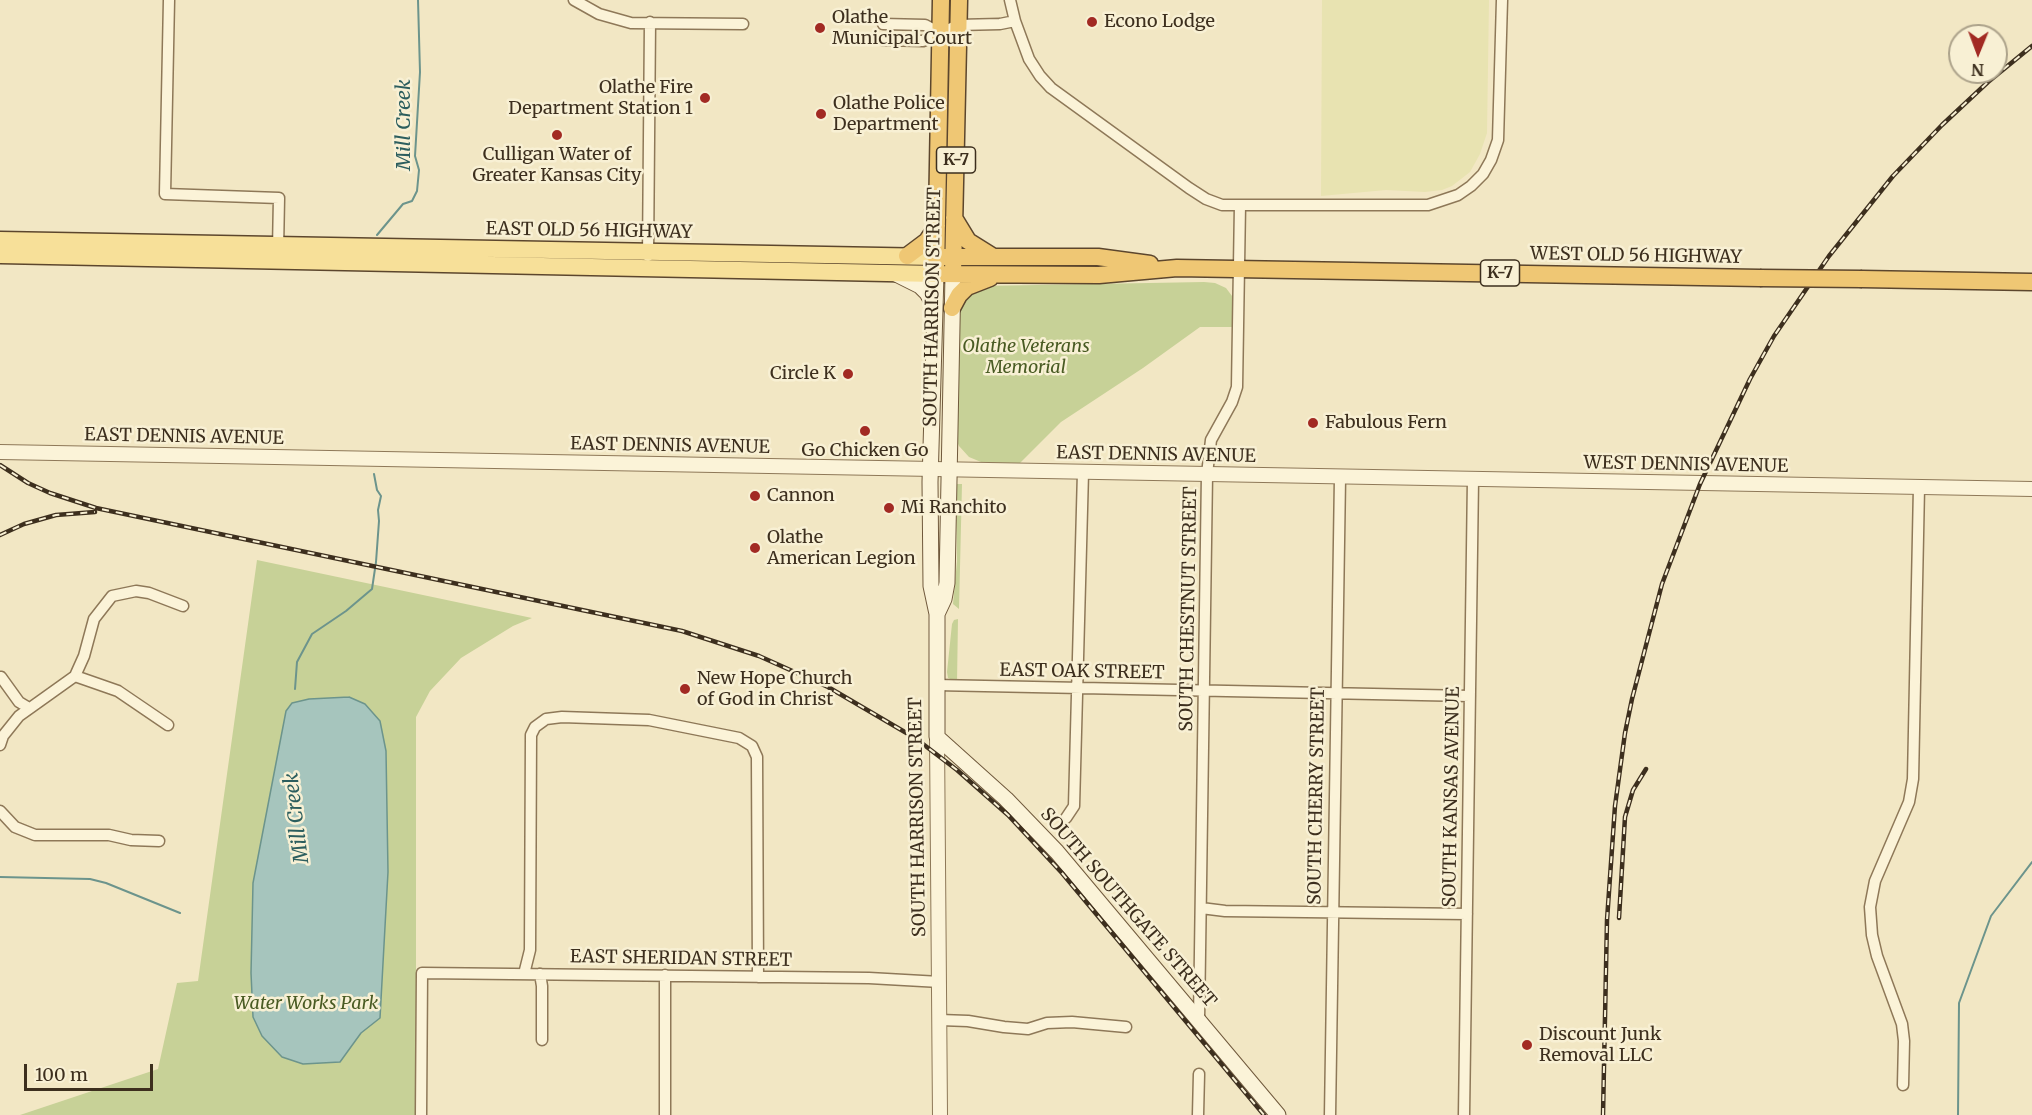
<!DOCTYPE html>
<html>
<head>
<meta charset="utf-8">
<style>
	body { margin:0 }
	#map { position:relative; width:2032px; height:1115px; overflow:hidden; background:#f2e7c4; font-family:Merriweather,serif }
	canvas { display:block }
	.north { position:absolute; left:1948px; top:24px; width:60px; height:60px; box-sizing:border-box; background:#f8f0d4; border:2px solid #ada38b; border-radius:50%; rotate:181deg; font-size:16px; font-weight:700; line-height:24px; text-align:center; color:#3d2f1e }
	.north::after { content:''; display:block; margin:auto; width:21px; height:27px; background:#a22a23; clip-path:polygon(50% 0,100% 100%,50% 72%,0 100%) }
	.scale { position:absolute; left:24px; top:1064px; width:129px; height:27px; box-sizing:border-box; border:3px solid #3d2f1e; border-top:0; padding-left:8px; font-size:18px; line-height:21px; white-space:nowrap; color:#3d2f1e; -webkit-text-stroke:4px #f8f0d4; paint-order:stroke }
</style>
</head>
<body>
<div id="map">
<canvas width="2032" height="1115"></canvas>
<div class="north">N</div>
<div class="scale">100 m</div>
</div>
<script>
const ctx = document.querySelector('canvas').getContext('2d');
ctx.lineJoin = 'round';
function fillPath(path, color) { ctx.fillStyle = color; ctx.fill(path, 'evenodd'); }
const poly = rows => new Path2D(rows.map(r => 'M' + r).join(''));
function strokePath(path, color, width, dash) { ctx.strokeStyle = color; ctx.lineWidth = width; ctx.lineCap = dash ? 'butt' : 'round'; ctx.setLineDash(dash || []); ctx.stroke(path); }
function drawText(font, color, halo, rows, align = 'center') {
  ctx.font = font + ' Merriweather,serif'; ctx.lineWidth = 5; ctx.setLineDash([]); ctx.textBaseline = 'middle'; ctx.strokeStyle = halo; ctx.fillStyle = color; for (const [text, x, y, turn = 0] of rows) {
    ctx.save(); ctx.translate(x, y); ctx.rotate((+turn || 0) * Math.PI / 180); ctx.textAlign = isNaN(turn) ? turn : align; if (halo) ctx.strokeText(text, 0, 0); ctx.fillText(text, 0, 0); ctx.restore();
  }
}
fillPath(poly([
	[1322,0,1489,0,1487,133,1480,154,1470,172,1452,186,1442,190,1425,192,1386,190,1321,196]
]), '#e8e3b1');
fillPath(poly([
	[1204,282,1215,283,1226,288,1232,296,1235,308,1234,327,1200,327,1143,368,1061,422,1018,465,981,462,969,457,959,446,954,435,955,308,982,286],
	[956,484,962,484,959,609,953,604,957,561],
	[257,560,532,618,513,626,461,658,430,691,416,717,416,1115,20,1115,158,1069,177,983,198,981],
	[958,619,957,682,948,678,947,672,952,624,954,620]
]), '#c7d197');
const water = poly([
	[349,697,365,704,380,721,386,751,388,872,380,1018,361,1033,340,1062,303,1064,282,1057,262,1036,253,1017,251,973,253,883,286,711,292,703,309,699,349,697]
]);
fillPath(water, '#a6c5bd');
strokePath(water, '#6c948c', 1.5);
strokePath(poly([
	[377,235,403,204,412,201,417,191,419,170,415,156,420,72,418,0],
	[295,689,297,662,312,634,346,611,372,589,376,562,379,521,378,510,381,496,377,490,374,474],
	[0,877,90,879,106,883,180,913],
	[1958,1115,1959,1003,1991,916,2032,862]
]), '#6c948c', 2);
const minor = poly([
	[169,0,165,194,279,198,278,249],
	[574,0,599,14,631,23,743,24],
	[1010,0,1015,21,1029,59,1040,76,1051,88,1189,188,1206,199,1222,205,1428,205,1458,195,1471,186,1483,174,1491,160,1498,140,1502,0],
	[883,24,925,25,940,33],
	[883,40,923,41,958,25,1000,24,1015,21],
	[648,256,650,22],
	[75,676,84,656,94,619,112,596,136,591,149,593,183,606],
	[75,676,118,691,168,725],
	[1,677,19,702,29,708],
	[936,685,1470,696],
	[0,745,3,736,19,716,75,676],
	[0,811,15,827,35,835,109,835,131,840,159,841],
	[1066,818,1074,806,1083,472],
	[1201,908,1225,911,1467,914],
	[524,974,530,950,531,735,535,727,546,719,562,717,649,720,739,738,752,746,757,757,758,977],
	[540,974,542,986,542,1040],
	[940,1020,968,1021,1004,1027,1028,1029,1047,1023,1072,1022,1126,1027],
	[1199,1020,1207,474,1211,440,1232,402,1237,387,1240,205],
	[1903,1085,1904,1041,1902,1024,1877,956,1872,935,1870,907,1875,881,1909,802,1913,779,1919,487],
	[421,1115,422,973,869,978,940,982],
	[665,1115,665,975],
	[1198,1115,1199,1074],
	[1330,1115,1340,478],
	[1464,1115,1473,479]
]);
const tertiary = poly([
	[0,452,2032,489],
	[937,737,940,1115]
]);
const secondary = poly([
	[896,274,920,286,927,293,935,307],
	[936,274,930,482,931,586,937,614,937,737,1006,799,1057,852,1278,1115],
	[937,614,944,599,947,583,953,274]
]);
const primary = poly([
	[0,240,936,257],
	[0,255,936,274]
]);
const trunk = poly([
	[941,0,936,274,1099,275,1177,268,1760,278],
	[954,218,968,241,992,256],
	[907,256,927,241,937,226],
	[945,257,1098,257,1150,264],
	[953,274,959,0],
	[1862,279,2032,282],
	[952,308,959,295,967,287,990,278]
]);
strokePath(minor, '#8e7858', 13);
strokePath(tertiary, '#8e7858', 16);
strokePath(secondary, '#70593c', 17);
strokePath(primary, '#5c462d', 19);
strokePath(trunk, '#5c462d', 19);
strokePath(minor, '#fbf3d8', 10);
strokePath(tertiary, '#fbf3d8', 14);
strokePath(secondary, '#fbf3d8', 15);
strokePath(primary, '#f7e099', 16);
strokePath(trunk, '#efc774', 16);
const rail = poly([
	[0,465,28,483,50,493,96,508,682,631,759,656,828,687,915,738,957,770,1008,815,1062,873,1264,1115],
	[0,535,24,524,56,515,95,512],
	[1619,918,1625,817,1633,790,1646,769],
	[1603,1115,1607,920,1615,806,1625,733,1632,699,1662,584,1700,484,1750,379,1774,336,1829,256,1893,176,1942,125,1988,82,2032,46]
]);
strokePath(rail, '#3d2f1e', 4.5);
strokePath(rail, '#f8f0d4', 2, [7]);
const trunkBridge = poly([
	[1760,278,1862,279]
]);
strokePath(trunkBridge, '#5c462d', 19, []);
strokePath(trunkBridge, '#efc774', 16);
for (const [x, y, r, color] of [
	[1092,22,6,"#a22a23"],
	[820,28,6,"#a22a23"],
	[705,98,6,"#a22a23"],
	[821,114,6,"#a22a23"],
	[557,135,6,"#a22a23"],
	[848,374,6,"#a22a23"],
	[1313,423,6,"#a22a23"],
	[865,431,6,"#a22a23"],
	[755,496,6,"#a22a23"],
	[889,508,6,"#a22a23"],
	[755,548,6,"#a22a23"],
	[685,689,6,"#a22a23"],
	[1527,1045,6,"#a22a23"]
]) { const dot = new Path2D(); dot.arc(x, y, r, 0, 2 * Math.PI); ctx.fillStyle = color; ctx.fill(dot); strokePath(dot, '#f8f0d4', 2); }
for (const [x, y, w] of [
	[956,160,39],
	[1500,273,39]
]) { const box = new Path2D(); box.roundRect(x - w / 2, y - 13, w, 26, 4.5); ctx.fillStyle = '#f8f0d4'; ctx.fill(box); strokePath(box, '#3d2f1e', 1.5); }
drawText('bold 16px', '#3d2f1e', null, [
	["K-7",956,160],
	["K-7",1500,273]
]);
drawText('18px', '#3d2f1e', '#f8f0d4', [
	["Olathe",832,18],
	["Municipal Court",832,39],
	["Econo Lodge",1104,22],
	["Olathe Fire",693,88,"right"],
	["Department Station 1",693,109,"right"],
	["Olathe Police",833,104],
	["Department",833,125],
	["Culligan Water of",557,155,"center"],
	["Greater Kansas City",557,176,"center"],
	["Circle K",836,374,"right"],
	["Fabulous Fern",1325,423],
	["Go Chicken Go",865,451,"center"],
	["Cannon",767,496],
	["Mi Ranchito",901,508],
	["Olathe",767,538],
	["American Legion",767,559],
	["New Hope Church",697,679],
	["of God in Christ",697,700],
	["Discount Junk",1539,1035],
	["Removal LLC",1539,1056]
], 'left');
drawText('18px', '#3d2f1e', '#f8f0d4', [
	["EAST OLD 56 HIGHWAY",589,231,1],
	["WEST OLD 56 HIGHWAY",1636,256,1],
	["SOUTH HARRISON STREET",933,307,-89],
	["EAST DENNIS AVENUE",184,437,1],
	["EAST DENNIS AVENUE",670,446,1],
	["EAST DENNIS AVENUE",1156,455,1],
	["WEST DENNIS AVENUE",1686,465,1],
	["SOUTH CHESTNUT STREET",1189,609,-89],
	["EAST OAK STREET",1082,672,1],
	["SOUTH CHERRY STREET",1317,796,-89],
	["SOUTH KANSAS AVENUE",1452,797,-89],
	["SOUTH HARRISON STREET",918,817,-91],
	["SOUTH SOUTHGATE STREET",1128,908,49],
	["EAST SHERIDAN STREET",681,959,1]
]);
drawText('italic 18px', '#495b23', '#f8f0d4', [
	["Olathe Veterans",1026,347],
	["Memorial",1026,368],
	["Water Works Park",306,1004]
]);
drawText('italic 20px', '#2c5e5e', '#f8f0d4', [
	["Mill Creek",404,125,-90],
	["Mill Creek",297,818,-97]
]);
</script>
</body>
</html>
